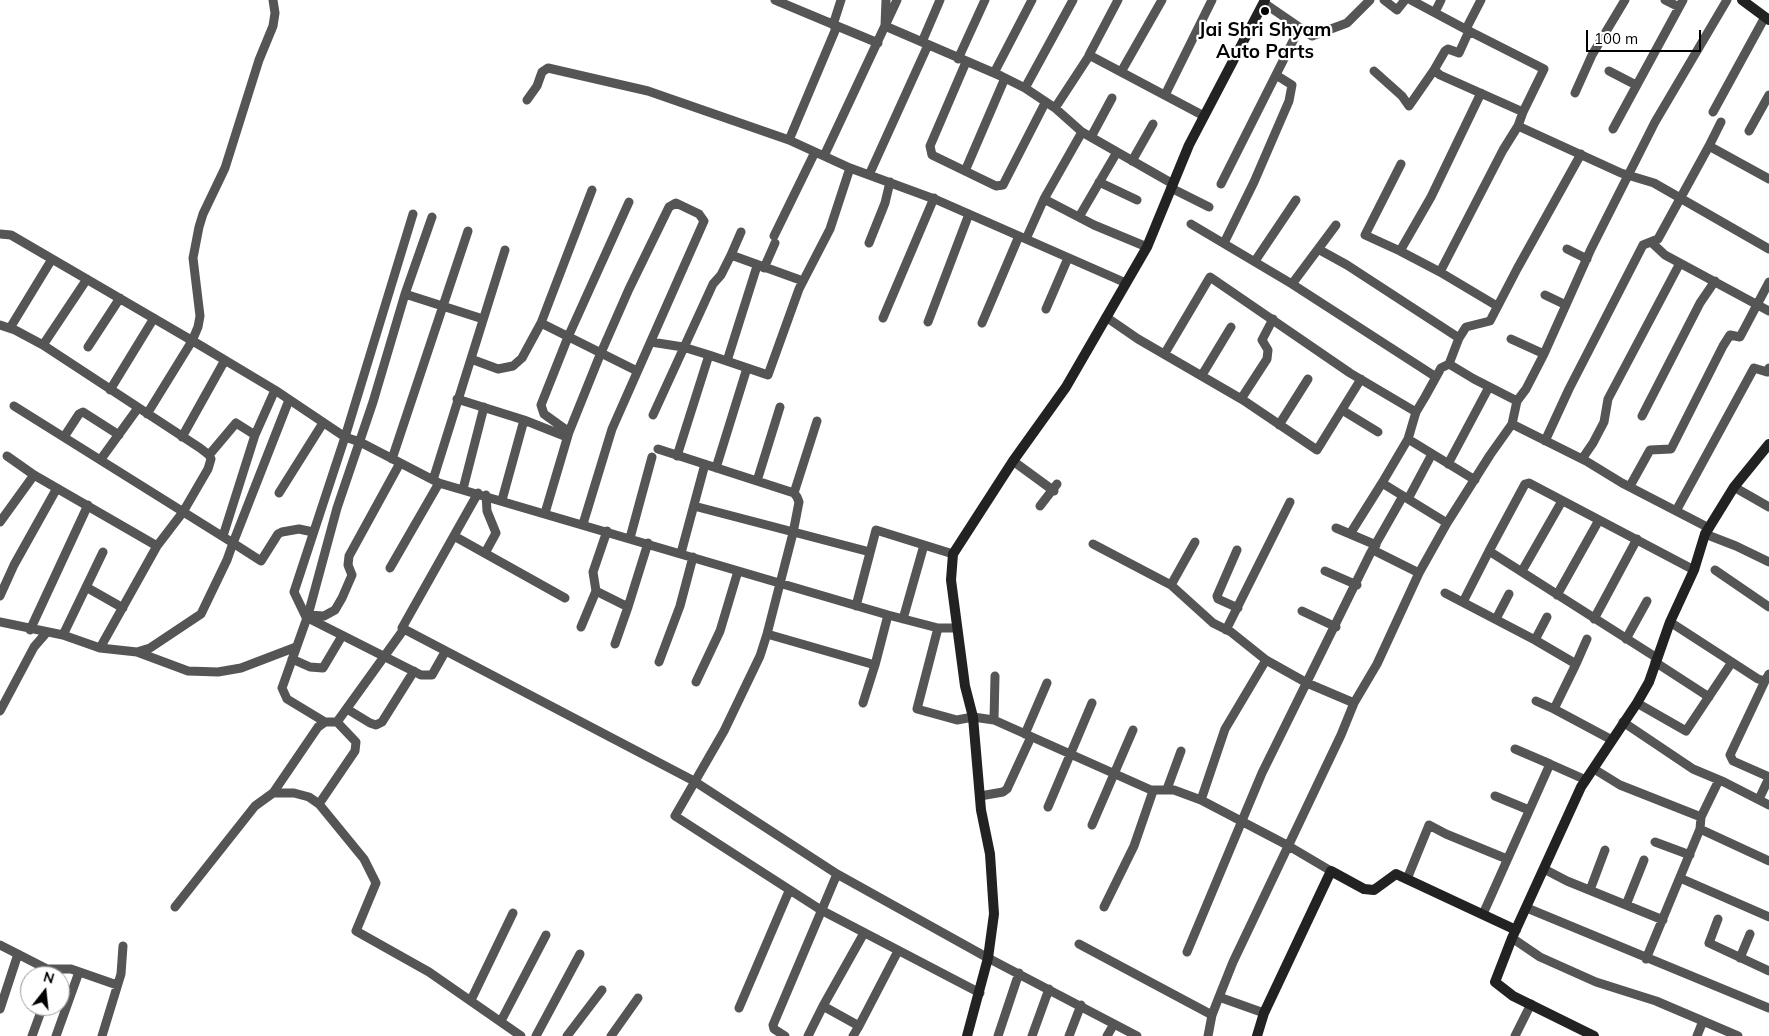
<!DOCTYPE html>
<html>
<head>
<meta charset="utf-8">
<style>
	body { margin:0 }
	#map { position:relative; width:1769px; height:1036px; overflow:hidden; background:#fff; font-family:Mulish,sans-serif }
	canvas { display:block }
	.north { position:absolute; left:20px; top:966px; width:50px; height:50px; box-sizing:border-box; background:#fff; border:1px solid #999; border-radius:50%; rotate:16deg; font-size:14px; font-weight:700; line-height:20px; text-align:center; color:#000 }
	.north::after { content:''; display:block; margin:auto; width:18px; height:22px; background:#000; clip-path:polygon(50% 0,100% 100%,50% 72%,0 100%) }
	.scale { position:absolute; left:1586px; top:30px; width:115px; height:22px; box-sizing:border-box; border:2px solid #000; border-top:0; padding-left:6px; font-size:15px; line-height:18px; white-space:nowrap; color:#000; -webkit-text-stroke:4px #fff; paint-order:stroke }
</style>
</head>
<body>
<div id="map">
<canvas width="1769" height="1036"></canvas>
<div class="north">N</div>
<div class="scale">100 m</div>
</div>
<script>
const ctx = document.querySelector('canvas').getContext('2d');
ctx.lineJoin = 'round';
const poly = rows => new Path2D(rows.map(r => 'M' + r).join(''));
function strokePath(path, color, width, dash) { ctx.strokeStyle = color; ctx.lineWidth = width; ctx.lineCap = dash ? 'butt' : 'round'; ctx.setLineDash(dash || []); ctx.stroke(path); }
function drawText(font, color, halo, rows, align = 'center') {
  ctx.font = font + ' Mulish,sans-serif'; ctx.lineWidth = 4.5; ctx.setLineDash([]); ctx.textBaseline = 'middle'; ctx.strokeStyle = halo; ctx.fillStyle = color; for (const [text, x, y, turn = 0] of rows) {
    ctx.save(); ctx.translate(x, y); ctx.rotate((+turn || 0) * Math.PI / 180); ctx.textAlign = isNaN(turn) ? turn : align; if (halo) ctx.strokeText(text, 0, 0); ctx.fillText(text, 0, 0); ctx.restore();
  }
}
strokePath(poly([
	[775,0,837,26],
	[886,0,885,26,1001,76,1025,88,1055,108,1082,132,1173,184],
	[1118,0,1089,55,1204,116],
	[1384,0,1397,10,1405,0],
	[1411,0,1469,31,1459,53,1448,49,1445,51,1434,70,1440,75,1523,112,1518,126,1621,173,1654,183,1769,249],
	[1665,0,1679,7],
	[1264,3,1312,36,1347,23,1370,0],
	[1435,12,1441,0],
	[833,25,841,0],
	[1466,29,1481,0],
	[1469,31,1544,69,1523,112],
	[922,42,940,0],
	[958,59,985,0],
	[966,62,930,146,932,155,996,186,1003,185,1045,103],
	[1374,71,1402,96,1409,106,1434,70],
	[1609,71,1636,85],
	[1121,72,1162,0],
	[994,73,1032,0],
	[1025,88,1073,0],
	[1575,93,1592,55,1625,0],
	[1165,95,1212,0],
	[527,100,537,86,542,72,548,68,648,91,789,140,850,168,937,200,1126,283],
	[1055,108,1089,56],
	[1713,112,1765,17],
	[1613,129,1683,0],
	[1749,131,1769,95],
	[1091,137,1112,98],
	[789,140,837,26,878,43],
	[1709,146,1721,122],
	[824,156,897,0],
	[1132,161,1153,124],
	[1401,164,1365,235,1400,251,1431,197,1481,93],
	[965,171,1005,78],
	[869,175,928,45],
	[1099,182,1137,200],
	[1221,184,1299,29],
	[1171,188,1209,207],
	[1044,199,1094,225,1147,247],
	[413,214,345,437,294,592,306,617,421,675,432,675,445,652],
	[1079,217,1117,152],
	[1191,224,1292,284,1436,377],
	[0,234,11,235,203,347,275,390,345,437,360,442,439,483,888,615,938,628,957,628],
	[774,236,815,152],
	[1026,239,1044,199,1082,132],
	[1651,242,1665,255,1769,311],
	[869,243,885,203,890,182],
	[1224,243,1254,182,1289,101,1292,85,1276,75],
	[1318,249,1347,265,1459,338,1466,327,1490,321,1517,269,1581,154],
	[1567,249,1587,259],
	[1400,251,1440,272,1503,150,1518,126],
	[731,255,741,232],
	[1255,261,1296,200],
	[764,268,775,243],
	[1440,272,1497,306],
	[1292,284,1336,225],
	[405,294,483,319],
	[1545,295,1566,305],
	[1046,309,1068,258],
	[1106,317,1138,339,1243,400,1317,450,1361,379],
	[883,318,934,198],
	[928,322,969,214],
	[541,323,592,190],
	[982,323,1019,236],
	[0,325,15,330,43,345,200,448,209,455,211,459,208,469,183,512,157,546,100,648],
	[10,328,52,259],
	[1459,338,1449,364,1474,379,1517,401,1512,424,1586,461,1622,483,1709,528],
	[1511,339,1544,354],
	[651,342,683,347,709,355],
	[43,345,87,279],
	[88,347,120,298],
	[1165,353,1210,277,1350,373,1416,412],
	[471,359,498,369,513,366,522,358,541,323,637,371],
	[727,361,757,266],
	[1202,375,1231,327],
	[110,390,154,318],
	[457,399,524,420,567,437],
	[1241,399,1267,359,1268,350,1262,340,1273,319],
	[289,400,233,543,261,561,278,534,282,532,299,529,313,532],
	[1517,401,1526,389,1544,354,1591,249,1655,122,1727,0],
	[1342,410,1378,432],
	[147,414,192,341,198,327,200,316,193,258,199,227,203,214,225,168,259,60,273,26,275,13,273,0],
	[653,415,713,284,721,275,731,255,803,281],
	[1642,416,1700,303,1715,281],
	[1279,425,1308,379],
	[569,432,544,414,541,405,568,337,629,202],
	[64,437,79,414,83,412,119,435],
	[182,437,225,360],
	[1408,439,1475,480],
	[1545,441,1569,389,1643,245,1658,239,1709,146,1769,179],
	[658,449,794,493,797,497,799,502,793,533,767,634,875,665,888,615],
	[209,455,236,423,255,435],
	[7,456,34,475,157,546],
	[677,456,709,355,768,375,799,289,830,229,850,168],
	[101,459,138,408],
	[392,459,468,231],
	[1582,459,1593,443,1604,422,1608,399,1680,263],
	[1013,461,1054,491],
	[1448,464,1489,387],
	[716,468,747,368],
	[433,480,505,250],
	[757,481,780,407],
	[1630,486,1650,450,1671,449,1723,346,1730,335,1740,337,1769,282],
	[1734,487,1769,507],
	[463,489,484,407],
	[279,493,323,423],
	[478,493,402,628,694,781,837,874,988,958,1137,1036],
	[794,493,817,421],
	[1408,499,1432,454],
	[502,500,524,420],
	[694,506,870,552],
	[1040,506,1057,484],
	[1676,511,1754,368,1767,372,1769,368],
	[545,513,569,432,600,355,629,289,669,207,676,203,699,214,704,221,612,429,583,524],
	[0,522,34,475],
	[1447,523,1490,455,1512,424],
	[1336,528,1376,545],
	[607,531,593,572,596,591,628,607,648,543],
	[1350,534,1382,483],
	[1705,534,1736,546,1769,562],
	[223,536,255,435,275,390],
	[454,536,565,598],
	[630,538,652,457],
	[1093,544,1171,585,1213,623,1231,632,1266,660,1225,729,1201,800],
	[1237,550,1217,596,1218,599,1238,608],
	[1373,550,1419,573],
	[485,553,496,533,487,511,486,495],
	[681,553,705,464],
	[390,568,439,483],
	[1715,570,1769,607],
	[1325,571,1357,585],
	[1522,571,1562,501],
	[1171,585,1195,542],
	[86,587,123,608],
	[1445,593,1535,640,1576,664,1554,709,1612,740],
	[1557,595,1599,520],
	[0,596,14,565,57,488],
	[1463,602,1489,551],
	[856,606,876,530,953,554],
	[1302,611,1336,627],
	[308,615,324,616,335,610,342,598,352,575,348,565,349,556,400,463],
	[903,619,924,545],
	[1496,619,1509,594],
	[1594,619,1637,539],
	[0,622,63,635,100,648,137,652,150,648,201,614,227,560,233,543,14,406],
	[1670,622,1758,679,1765,681,1769,674],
	[581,627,596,591],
	[938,628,917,709,957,720,973,717,994,720,1151,790,1174,790,1201,800,1287,845,1331,871],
	[30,630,88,505],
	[1226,630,1290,502],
	[768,631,760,656,724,731,675,816,821,910,980,993],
	[63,635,103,552],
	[1626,639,1647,601],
	[1535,640,1547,617],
	[615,644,628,607],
	[137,652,188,671,218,672,241,668,296,647],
	[1657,658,1489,551,1525,484,1529,483,1694,570],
	[292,659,310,667,323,668,342,636],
	[1266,660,1307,683,1354,703],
	[659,662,680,606,693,557],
	[1655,662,1709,697],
	[1576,664,1587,639],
	[1765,681,1730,755,1733,761,1769,777],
	[696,682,720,631,738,571],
	[1536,701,1554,709],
	[863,703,875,665],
	[1637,703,1686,731,1732,662],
	[347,709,370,723,376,725,382,722,414,671],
	[0,711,34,647,47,632],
	[994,720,995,676],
	[325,722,287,699,282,688,308,615,337,508,373,402,405,294,432,217],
	[1623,722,1693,769,1724,782,1769,805],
	[1025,734,1047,683],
	[1515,749,1550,764],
	[1594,769,1620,785,1701,817,1700,829,1769,861],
	[1167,789,1181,751],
	[273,793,318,727,325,722,337,722,404,629],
	[980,796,1003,792,1007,789,1031,737],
	[1495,796,1529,810],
	[1759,799,1769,778],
	[319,804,355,751,356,742,337,722],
	[1048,807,1092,703],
	[1701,817,1719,780],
	[1092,825,1133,730],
	[1655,842,1690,855],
	[1544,869,1567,881,1663,920],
	[1680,878,1769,917],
	[1407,879,1429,825,1446,834,1507,859],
	[1590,890,1605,850],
	[1626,905,1644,860],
	[175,907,255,806,273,793,294,793,309,797,319,804,364,859,376,883,356,931,429,972,521,1036],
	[1104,907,1134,846,1153,791],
	[1527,908,1769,1008],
	[1483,914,1550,764,1586,780],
	[1718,919,1709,943,1769,971],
	[864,933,823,1006,859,1026,898,951],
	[1512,938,1540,957,1596,982,1656,1001,1738,1036],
	[1079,944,1212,1015],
	[0,945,47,969,71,969,117,985],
	[1187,952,1262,773,1370,554,1403,496],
	[1740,958,1750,934],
	[1646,959,1700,829],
	[1219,997,1233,962,1341,735,1354,703,1377,664,1419,573,1447,523,1382,483,1408,439,1416,412,1425,397,1441,368,1449,364],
	[471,1000,513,913],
	[739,1008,789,891],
	[0,1009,18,954],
	[501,1021,546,935],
	[32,1036,43,1006],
	[56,1036,79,972],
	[102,1036,121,974,123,946],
	[536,1036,580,954],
	[567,1036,602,990],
	[611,1036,638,998],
	[785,1036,774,1029,773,1025,837,874],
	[808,1036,823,1006],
	[853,1036,859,1026],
	[998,1036,1019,973],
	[1032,1036,1049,989],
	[1069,1036,1081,1005],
	[1107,1036,1114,1024],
	[1208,1036,1212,1015,1219,997,1264,1013],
	[1515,1036,1531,1004],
	[1697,1036,1703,1021]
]), '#555', 9);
strokePath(poly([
	[1742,0,1769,20],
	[967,1036,988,958,994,914,990,854,981,810,973,717,965,686,951,580,953,554,1013,461,1066,387,1147,247,1189,145,1265,0],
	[1257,1036,1264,1013,1331,871,1364,889,1374,890,1396,874,1516,930],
	[1594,1036,1513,996,1495,982,1512,938,1581,787,1637,703,1649,682,1670,622,1694,570,1705,534,1734,487,1769,444]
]), '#222', 10);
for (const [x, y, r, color] of [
	[1265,11,5,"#000"]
]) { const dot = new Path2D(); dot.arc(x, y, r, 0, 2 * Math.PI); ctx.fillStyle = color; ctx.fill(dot); strokePath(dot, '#fff', 2); }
drawText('bold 19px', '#000', '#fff', [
	["Jai Shri Shyam",1265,30],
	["Auto Parts",1265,52]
]);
</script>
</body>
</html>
